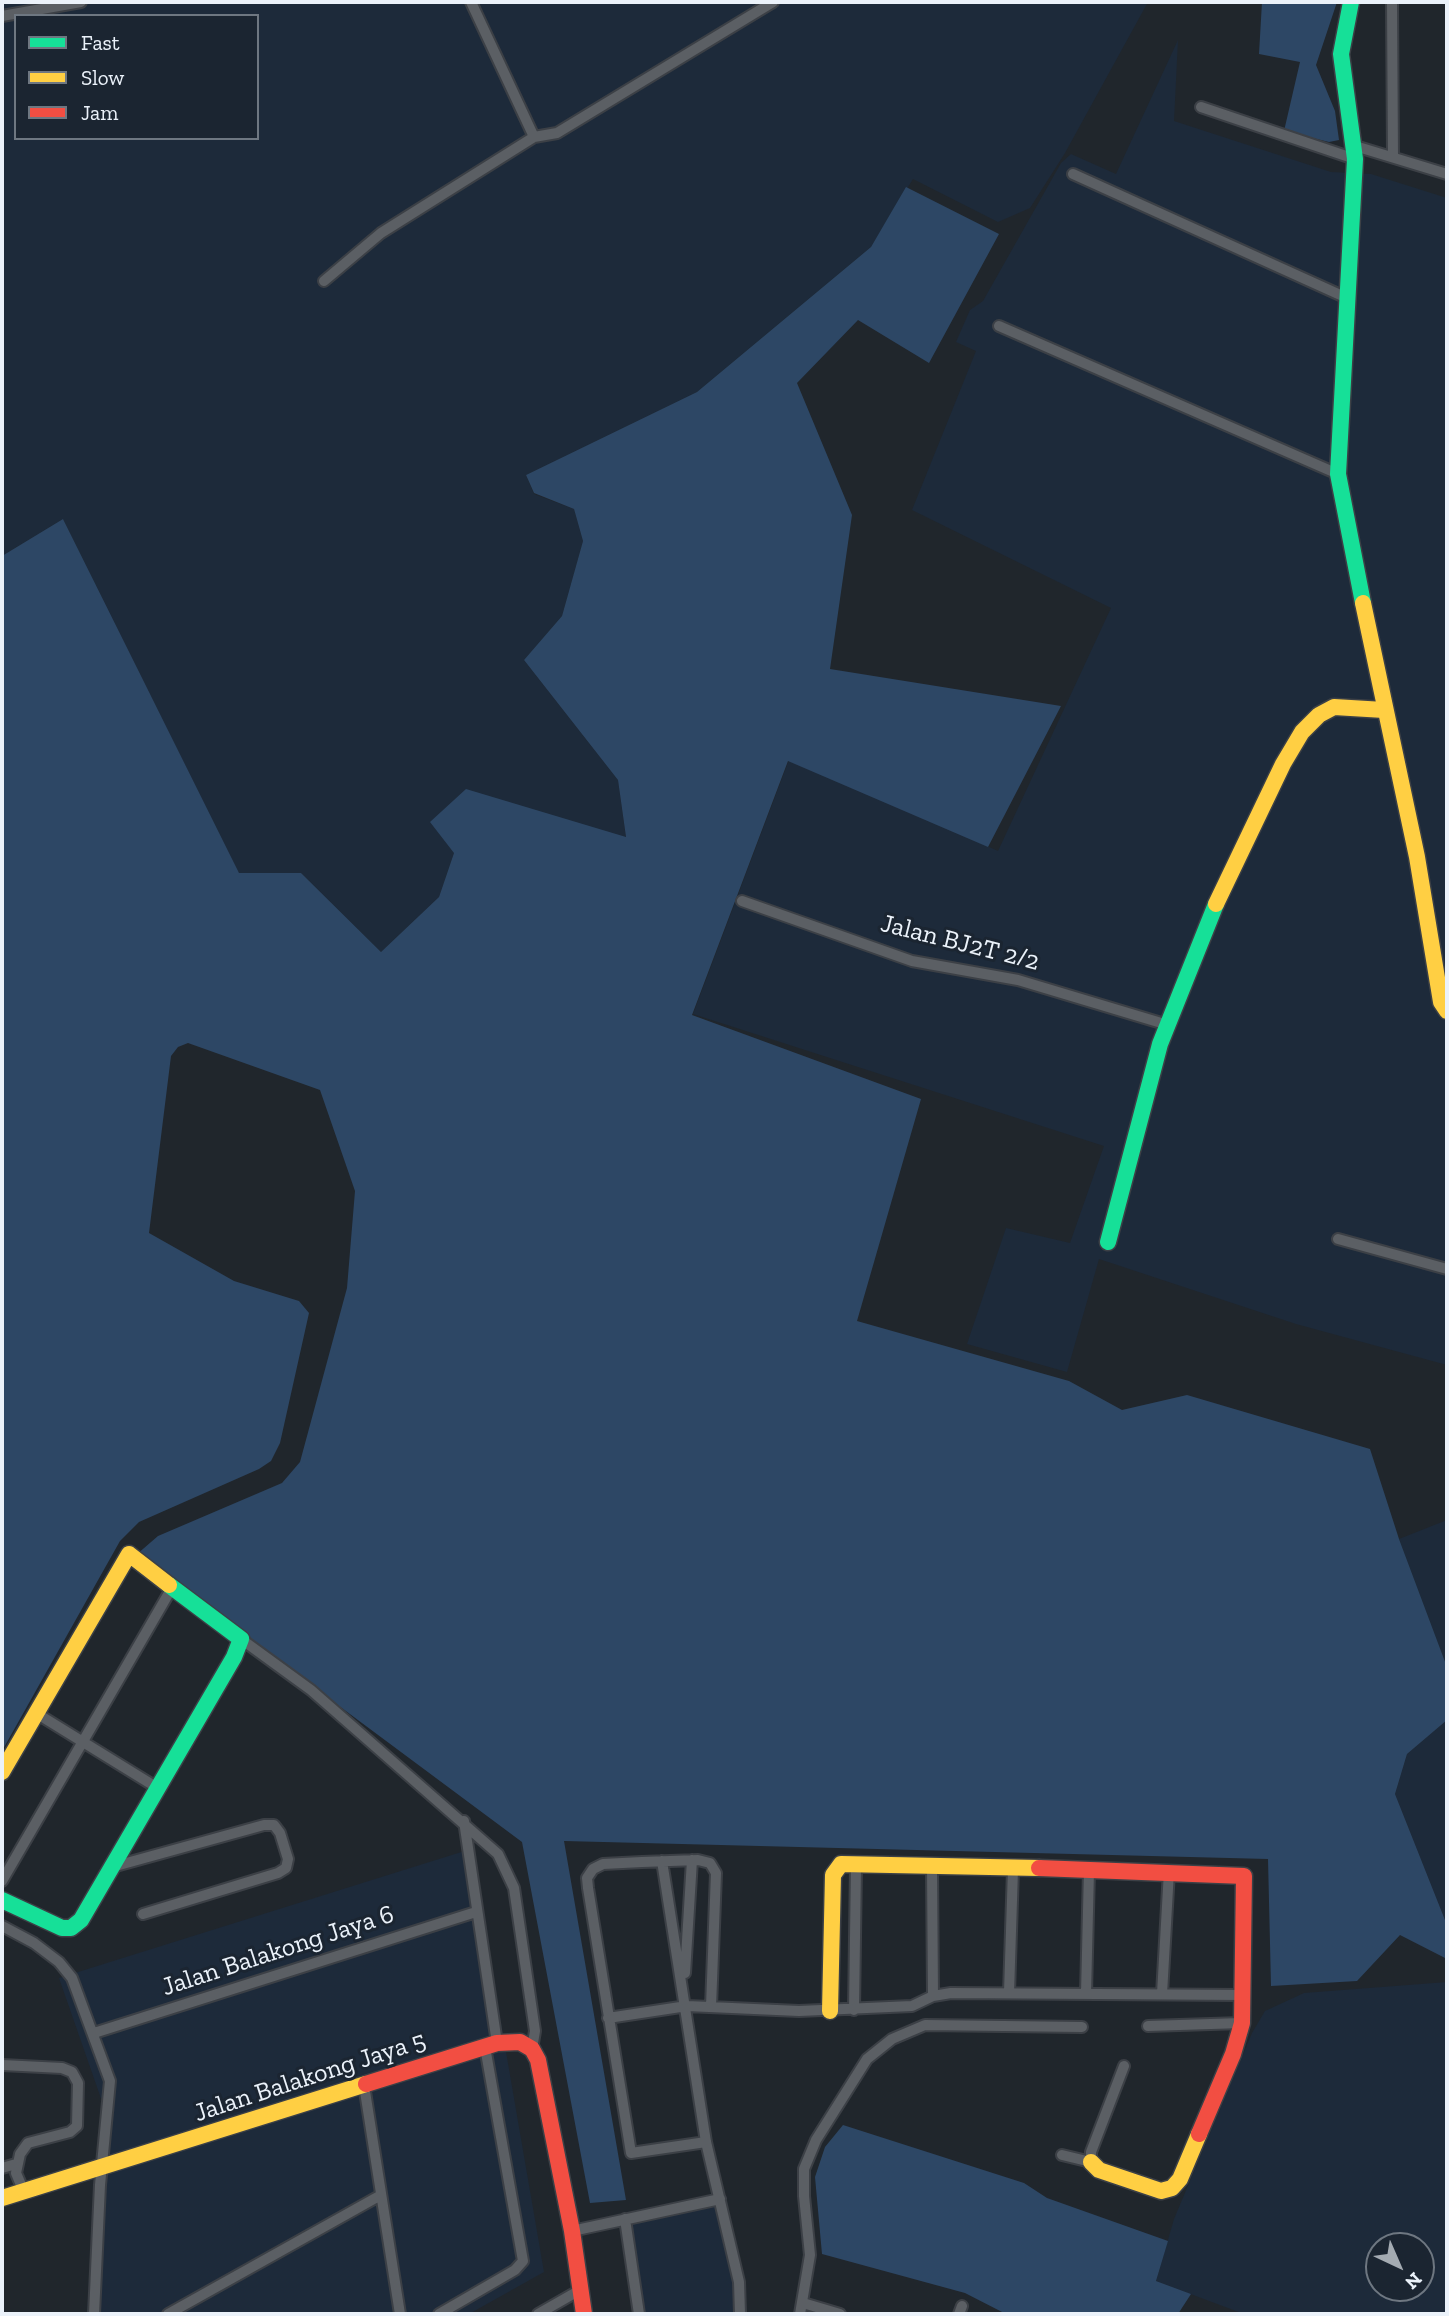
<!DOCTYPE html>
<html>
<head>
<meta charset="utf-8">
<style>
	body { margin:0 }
	#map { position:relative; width:1449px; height:2316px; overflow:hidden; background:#20262c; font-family:"Zilla Slab",serif }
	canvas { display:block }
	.frame { position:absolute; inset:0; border:4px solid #ebf2fa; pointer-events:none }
	.legend { position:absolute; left:14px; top:14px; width:245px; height:126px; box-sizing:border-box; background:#1b2531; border:2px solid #6e7781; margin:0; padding:9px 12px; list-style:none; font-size:21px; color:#ebf2fa }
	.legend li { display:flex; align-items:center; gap:14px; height:35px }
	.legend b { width:35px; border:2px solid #6e7781 }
	.north { position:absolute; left:1365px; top:2232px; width:70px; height:70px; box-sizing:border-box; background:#1b2531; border:2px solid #6e7781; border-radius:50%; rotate:136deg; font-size:19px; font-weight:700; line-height:28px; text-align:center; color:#ebf2fa }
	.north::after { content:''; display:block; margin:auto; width:24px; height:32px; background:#a4abb2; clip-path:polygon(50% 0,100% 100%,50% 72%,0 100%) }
</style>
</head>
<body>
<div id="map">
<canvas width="1449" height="2316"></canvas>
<div class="frame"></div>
<ul class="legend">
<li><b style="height:9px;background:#16e098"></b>Fast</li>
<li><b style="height:9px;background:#ffcf43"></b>Slow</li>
<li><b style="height:9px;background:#f24e42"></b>Jam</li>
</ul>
<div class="north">N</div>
</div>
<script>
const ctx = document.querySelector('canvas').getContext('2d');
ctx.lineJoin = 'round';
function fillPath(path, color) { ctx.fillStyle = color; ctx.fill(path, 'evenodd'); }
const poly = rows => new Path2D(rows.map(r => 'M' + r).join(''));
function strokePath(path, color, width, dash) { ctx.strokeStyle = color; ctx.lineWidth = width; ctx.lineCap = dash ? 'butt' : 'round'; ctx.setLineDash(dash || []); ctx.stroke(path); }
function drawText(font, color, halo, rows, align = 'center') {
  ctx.font = font + ' "Zilla Slab",serif'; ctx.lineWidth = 6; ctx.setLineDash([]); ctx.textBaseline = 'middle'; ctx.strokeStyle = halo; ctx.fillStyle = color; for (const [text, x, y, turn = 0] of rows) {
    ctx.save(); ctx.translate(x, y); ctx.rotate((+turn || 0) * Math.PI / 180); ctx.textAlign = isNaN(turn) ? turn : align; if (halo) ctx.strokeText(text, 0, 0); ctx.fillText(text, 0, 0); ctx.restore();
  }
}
fillPath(poly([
	[2,2,1148,2,1065,153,1030,208,998,222,913,179,871,247,697,392,526,475,534,494,574,509,583,541,562,616,524,660,618,780,626,838,454,853,439,897,381,952,301,873,239,874,63,519,2,556],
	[16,16,257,16,257,138,16,138],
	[1178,40,1174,121,1331,172,1371,174,1447,198,1447,1365,1296,1324,1099,1259,1067,1372,967,1344,1006,1228,1070,1243,1104,1146,693,1014,790,757,998,851,1111,608,912,510,976,351,956,342,970,310,983,301,1061,163,1071,154,1116,174],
	[1447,1520,1447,1667,1399,1539],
	[1447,1720,1447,1925,1395,1794,1407,1754],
	[471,1849,544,2272,469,2314,87,2314,96,2165,105,2110,59,1978],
	[1447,1982,1447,2314,1244,2314,1156,2281,1174,2219,1252,2033,1265,2011,1304,1993],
	[1379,2246,1421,2246,1421,2288,1379,2288],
	[717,2203,735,2284,736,2314,643,2314,630,2223]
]), '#1d2a3a');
fillPath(poly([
	[1262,2,1337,2,1316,65,1335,111,1339,140,1329,142,1284,131,1300,62,1259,54],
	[906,187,999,234,929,363,858,320,797,383,852,515,830,669,1061,706,988,847,788,761,692,1015,921,1099,857,1321,1069,1381,1122,1410,1187,1395,1370,1449,1399,1539,1447,1667,1447,1720,1407,1754,1395,1794,1447,1925,1447,1959,1400,1935,1357,1981,1271,1986,1268,1859,564,1841,626,2200,590,2203,522,1842,136,1555,158,1536,282,1483,300,1462,347,1288,355,1191,320,1090,188,1043,178,1047,171,1056,149,1233,234,1281,299,1301,309,1313,280,1443,271,1461,259,1469,139,1522,120,1541,2,1751,2,556,63,519,239,873,301,873,381,952,439,897,454,853,430,822,466,789,626,837,618,780,524,660,562,616,583,541,574,509,534,493,526,475,697,392,871,247],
	[843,2125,1024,2183,1047,2198,1168,2241,1156,2281,1191,2294,1178,2314,1006,2314,965,2293,822,2254,815,2177,825,2147]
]), '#2d4765');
const street = poly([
	[471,2,534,137],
	[1392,2,1393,157],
	[2,16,81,2],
	[1201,107,1355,159],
	[1355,146,1447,174],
	[1073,174,1347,298],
	[324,281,381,233,534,137,557,133,773,2],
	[999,326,1338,474],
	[742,901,912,961,1018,980,1168,1025],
	[1338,1239,1447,1269],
	[241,1639,311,1690,498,1854,514,1888,535,2031,532,2049],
	[36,1713,156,1787],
	[464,1821,497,2043],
	[662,1861,706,2142,739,2282,740,2314],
	[932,1866,933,1996],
	[112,1867,264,1825,274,1825,280,1833,288,1859,286,1868,278,1873,143,1914],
	[2,1881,173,1586],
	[2,1926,34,1943,59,1962,72,1978,110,2081,100,2185,94,2314],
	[685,1973,692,1860],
	[1009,1993,1013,1869],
	[1086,1994,1089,1870],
	[1162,1994,1169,1871],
	[854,2010,856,1865],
	[608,2018,687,2006,799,2011,912,2006,933,1996,951,1993,1243,1995],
	[1148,2026,1242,2023],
	[94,2033,476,1912],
	[2,2065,62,2068,72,2072,78,2083,77,2126,70,2132,28,2143,20,2154,16,2173,24,2192],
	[364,2085,400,2314],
	[706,2142,631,2153,588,1888,587,1878,593,1869,603,1864,642,1862,698,1860,710,1863,716,1873,711,2007],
	[1062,2155,1091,2162,1091,2152,1124,2066],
	[2,2168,16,2164],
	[625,2219,639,2314],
	[572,2231,720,2199],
	[803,2303,840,2314],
	[168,2314,381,2195],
	[439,2314,515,2270,523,2261,485,2047],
	[538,2314,580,2290],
	[800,2314,810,2255,804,2196,804,2169,816,2140,867,2059,892,2039,925,2025,1082,2027],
	[959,2314,962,2306]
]);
const fast = poly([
	[1351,2,1341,54,1355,159,1338,474,1363,603],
	[1108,1242,1160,1044,1216,904],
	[2,1900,62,1928,71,1928,81,1920,234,1657,241,1639,169,1585]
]);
const slow = poly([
	[1363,603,1417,857,1441,1002,1447,1011],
	[1216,904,1283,764,1302,732,1319,715,1334,707,1384,710],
	[2,1772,129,1554,169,1585],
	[830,2011,833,1875,841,1864,1039,1868],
	[1091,2162,1099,2170,1161,2191,1172,2188,1180,2179,1199,2134],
	[2,2198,366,2084]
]);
const jam = poly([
	[1039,1868,1244,1876,1242,2023,1233,2054,1199,2134],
	[366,2084,497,2043,520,2042,532,2049,538,2060,572,2231,584,2314]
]);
strokePath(street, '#3c4046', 14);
strokePath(fast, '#3c4046', 19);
strokePath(slow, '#3c4046', 19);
strokePath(jam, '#3c4046', 19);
strokePath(street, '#5b5f64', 10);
strokePath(fast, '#16e098', 16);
strokePath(slow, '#ffcf43', 16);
strokePath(jam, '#f24e42', 16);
drawText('26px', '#ebf2fa', '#1b2531', [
	["Jalan BJ2T 2/2",960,943,14],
	["Jalan Balakong Jaya 6",278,1951,-18],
	["Jalan Balakong Jaya 5",310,2077,-18]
]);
</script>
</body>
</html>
